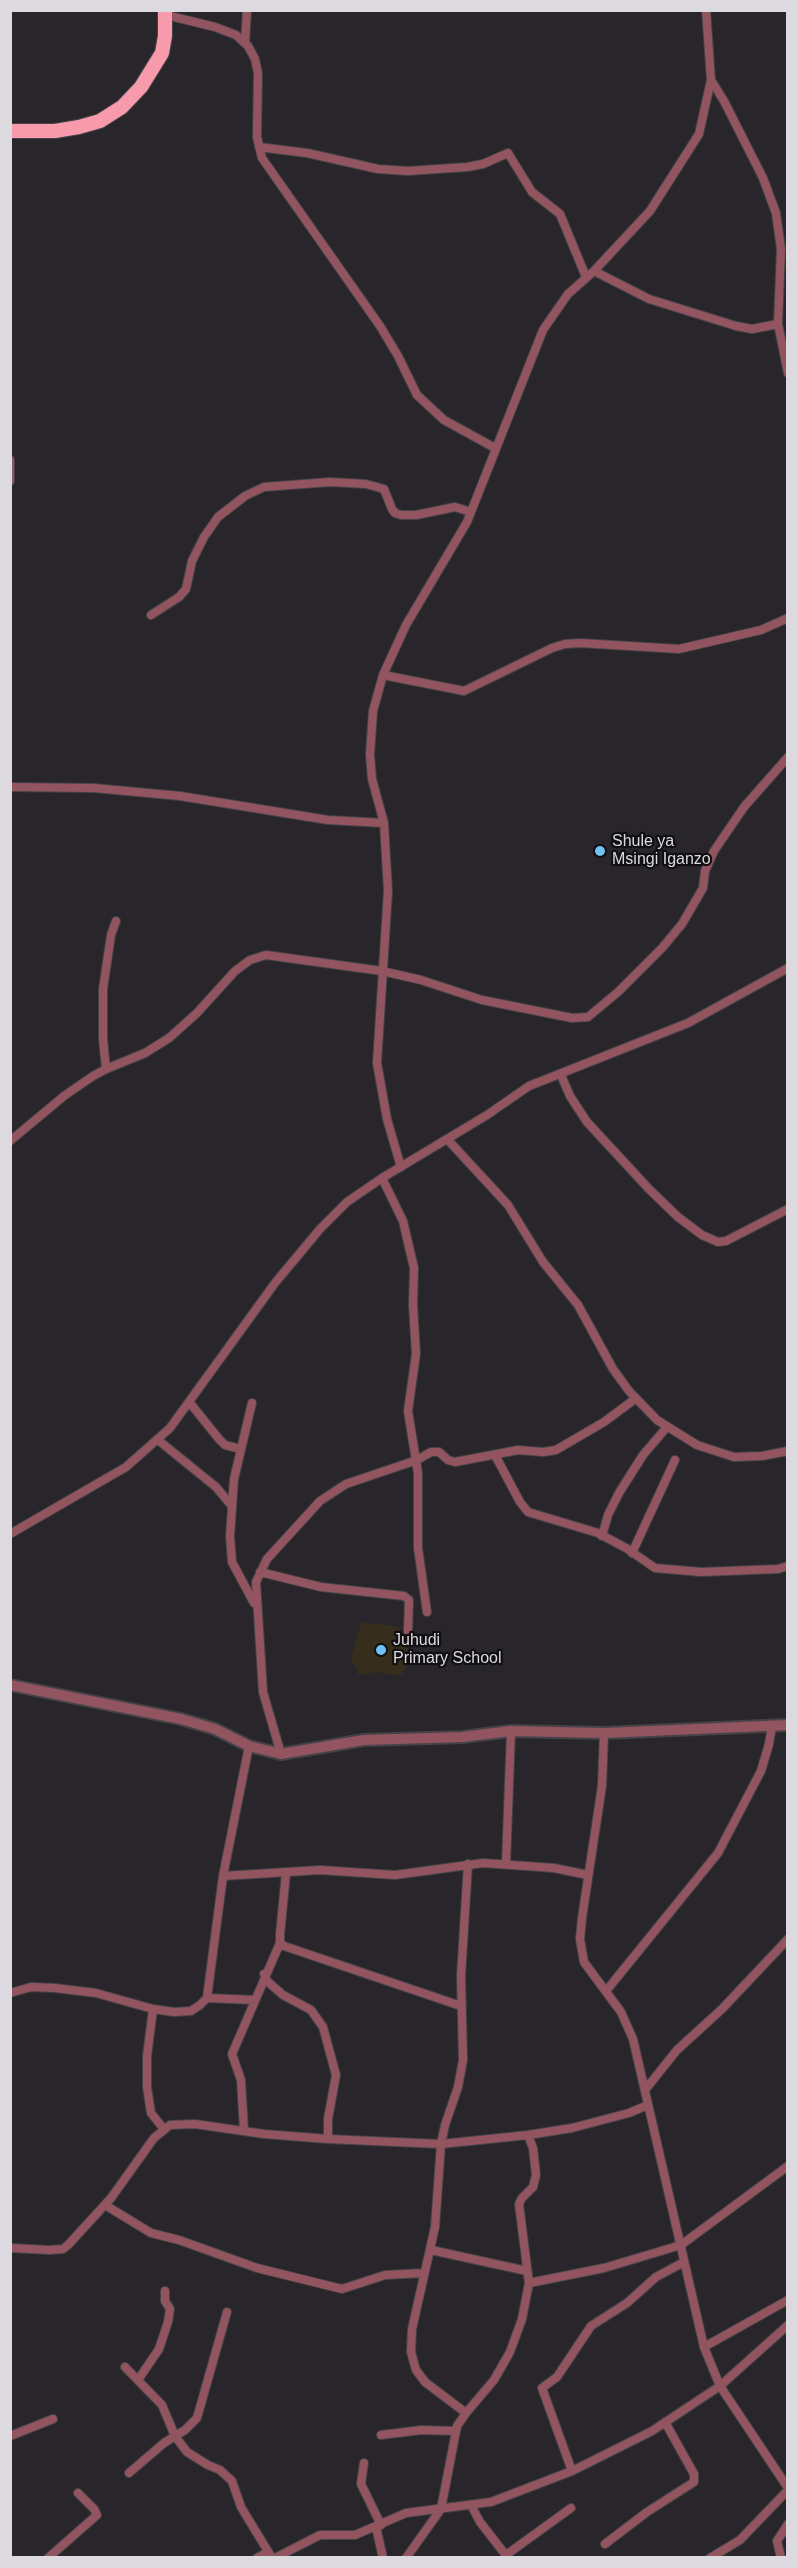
<!DOCTYPE html>
<html>
<head>
<meta charset="utf-8">
<style>
	body { margin:0 }
	#map { position:relative; width:798px; height:2568px; overflow:hidden; background:#29262b; font-family:Arial,sans-serif }
	canvas { display:block }
	.frame { position:absolute; inset:0; border:12px solid #dcdade; pointer-events:none }
</style>
</head>
<body>
<div id="map">
<canvas width="798" height="2568"></canvas>
<div class="frame"></div>
</div>
<script>
const ctx = document.querySelector('canvas').getContext('2d');
ctx.lineJoin = 'round';
function fillPath(path, color) { ctx.fillStyle = color; ctx.fill(path, 'evenodd'); }
const poly = rows => new Path2D(rows.map(r => 'M' + r).join(''));
function strokePath(path, color, width, dash) { ctx.strokeStyle = color; ctx.lineWidth = width; ctx.lineCap = dash ? 'butt' : 'round'; ctx.setLineDash(dash || []); ctx.stroke(path); }
function drawText(font, color, halo, rows, align = 'center') {
  ctx.font = font + ' Arial,sans-serif'; ctx.lineWidth = 4.5; ctx.setLineDash([]); ctx.textBaseline = 'middle'; ctx.strokeStyle = halo; ctx.fillStyle = color; for (const [text, x, y, turn = 0] of rows) {
    ctx.save(); ctx.translate(x, y); ctx.rotate((+turn || 0) * Math.PI / 180); ctx.textAlign = isNaN(turn) ? turn : align; if (halo) ctx.strokeText(text, 0, 0); ctx.fillText(text, 0, 0); ctx.restore();
  }
}
fillPath(poly([
	[362,1622,399,1627,412,1659,400,1676,376,1672,359,1675,351,1658]
]), '#372d1d');
const minor = poly([
	[166,15,215,27,236,35,248,46,255,59,258,73,257,137,262,158,380,326,398,356,417,395,444,420,495,448],
	[245,43,247,10],
	[711,80,724,101,763,178,776,213,781,249,778,324,788,373],
	[259,147,307,153,378,169,408,171,467,167,483,164,508,153,532,192,560,214,586,277],
	[594,271,649,299,736,326,752,329,778,324],
	[10,460,10,481],
	[151,615,179,597,186,589,192,561,204,537,218,517,245,496,264,487,330,482,366,484,384,489,392,509,395,513,401,515,416,515,455,507,471,512],
	[383,675,464,691,552,648,565,644,580,643,679,649,761,630,788,618],
	[10,787,94,788,180,796,328,820,384,823],
	[106,1069,103,1039,103,989,111,935,116,921],
	[561,1075,570,1096,587,1122,649,1189,678,1217,702,1235,718,1242,726,1241,788,1209],
	[448,1140,508,1205,543,1262,578,1305,613,1369,629,1391,657,1420,697,1445,734,1457,762,1456,788,1451],
	[10,1141,64,1096,93,1076,106,1069,145,1053,169,1038,197,1013,235,971,250,960,266,955,382,971,421,980,482,1000,572,1018,588,1017,618,992,662,948,682,924,703,888,705,871,714,851,744,807,788,757],
	[401,1167,387,1119,377,1063,388,891,384,823,372,779,370,755,373,711,383,675,406,625,467,522,543,330,568,294,594,271,650,211,699,134,711,80,706,10],
	[382,1178,403,1221,414,1268,413,1305,416,1354,408,1411,418,1473,418,1548,427,1612],
	[190,1403,219,1439,225,1445,241,1449],
	[252,1403,234,1479,230,1536,232,1562,254,1603],
	[158,1440,216,1487,231,1505],
	[495,1455,520,1502,528,1512,598,1533,626,1548,655,1568,701,1572,778,1569,788,1566],
	[10,1534,126,1467,170,1428,275,1283,320,1229,347,1202,382,1178,487,1115,529,1086,688,1023,788,968],
	[602,1536,608,1515,619,1493,643,1455,667,1427],
	[632,1553,675,1460],
	[260,1572,321,1587,404,1596,409,1600,408,1631],
	[604,1733,602,1786,582,1918,580,1939,584,1962,621,2012,633,2039,704,2347,720,2386,788,2488],
	[281,1754,263,1692,256,1582,267,1559,320,1501,346,1484,417,1460,431,1452,439,1452,448,1460,455,1462,518,1450,543,1452,556,1450,604,1422,635,1399],
	[506,1864,511,1731],
	[286,1873,280,1935,280,1943,284,1946,461,2006],
	[223,1876,320,1870,395,1875,483,1863,554,1868,588,1875],
	[264,1974,267,1981,283,1995,311,2010,323,2027,336,2075,328,2119,328,2139],
	[606,1991,718,1853,761,1771,769,1744,772,1726],
	[10,1993,31,1987,55,1988,96,1993,153,2009,174,2012,191,2011,200,2005,207,1998,223,1876,249,1746],
	[207,1998,255,2000],
	[153,2009,147,2056,147,2087,151,2113,163,2128,162,2130],
	[645,2090,677,2050,722,2009,788,1939],
	[244,2130,241,2080,232,2054,280,1943],
	[105,2205,151,2233,179,2240,257,2268,342,2289,385,2275,424,2273],
	[12,2248,49,2250,63,2249,68,2245,111,2198,154,2138,170,2125,195,2124,264,2134,328,2139,441,2144,528,2135,572,2128,629,2113,648,2105],
	[431,2250,527,2271],
	[529,2283,604,2268,681,2245,788,2166],
	[704,2347,788,2300],
	[125,2367,162,2405,175,2436,187,2452,208,2465,220,2470,232,2481,241,2507,272,2558],
	[138,2380,159,2349,168,2322,170,2309,165,2301,165,2291],
	[466,2413,425,2382,416,2370,411,2352,412,2329,435,2227,441,2144,445,2125,458,2087,463,2060,461,1976,468,1864],
	[381,2435,421,2430,456,2431],
	[10,2436,53,2419],
	[364,2463,361,2484,381,2525],
	[572,2471,542,2388,557,2377,591,2326,627,2303,656,2277,684,2262],
	[129,2473,164,2443,185,2430,197,2418,227,2312],
	[471,2505,480,2522,508,2558],
	[376,2527,383,2558],
	[605,2544,647,2512,694,2482,694,2474,665,2422],
	[506,2555,571,2508],
	[48,2558,97,2515,94,2509,78,2493],
	[257,2558,268,2552],
	[275,2558,320,2535,355,2535,406,2513,491,2502,572,2471,652,2431,720,2386,788,2325],
	[406,2558,441,2509,457,2426,466,2413,494,2380,510,2352,522,2319,529,2283,519,2204,522,2198,533,2187,536,2175,533,2148,528,2135],
	[710,2558,740,2540,788,2490],
	[781,2558,777,2541,788,2524]
]);
const tertiary = poly([
	[10,1685,181,1719,215,1729,249,1746,281,1754,364,1740,462,1737,511,1731,604,1733,788,1725]
]);
const trunk = poly([
	[10,131,55,131,79,127,100,121,122,107,141,87,162,53,165,36,165,10]
]);
strokePath(minor, '#464348', 10);
strokePath(tertiary, '#464348', 14);
strokePath(trunk, '#464348', 16);
strokePath(minor, '#925560', 8);
strokePath(tertiary, '#925560', 10);
strokePath(trunk, '#f69aac', 14);
for (const [x, y, r, color] of [
	[600,851,6,"#70c2f4"],
	[381,1650,6,"#70c2f4"]
]) { const dot = new Path2D(); dot.arc(x, y, r, 0, 2 * Math.PI); ctx.fillStyle = color; ctx.fill(dot); strokePath(dot, '#110f12', 2); }
drawText('16px', '#dcdade', '#110f12', [
	["Shule ya",612,842],
	["Msingi Iganzo",612,860],
	["Juhudi",393,1641],
	["Primary School",393,1659]
], 'left');
</script>
</body>
</html>
